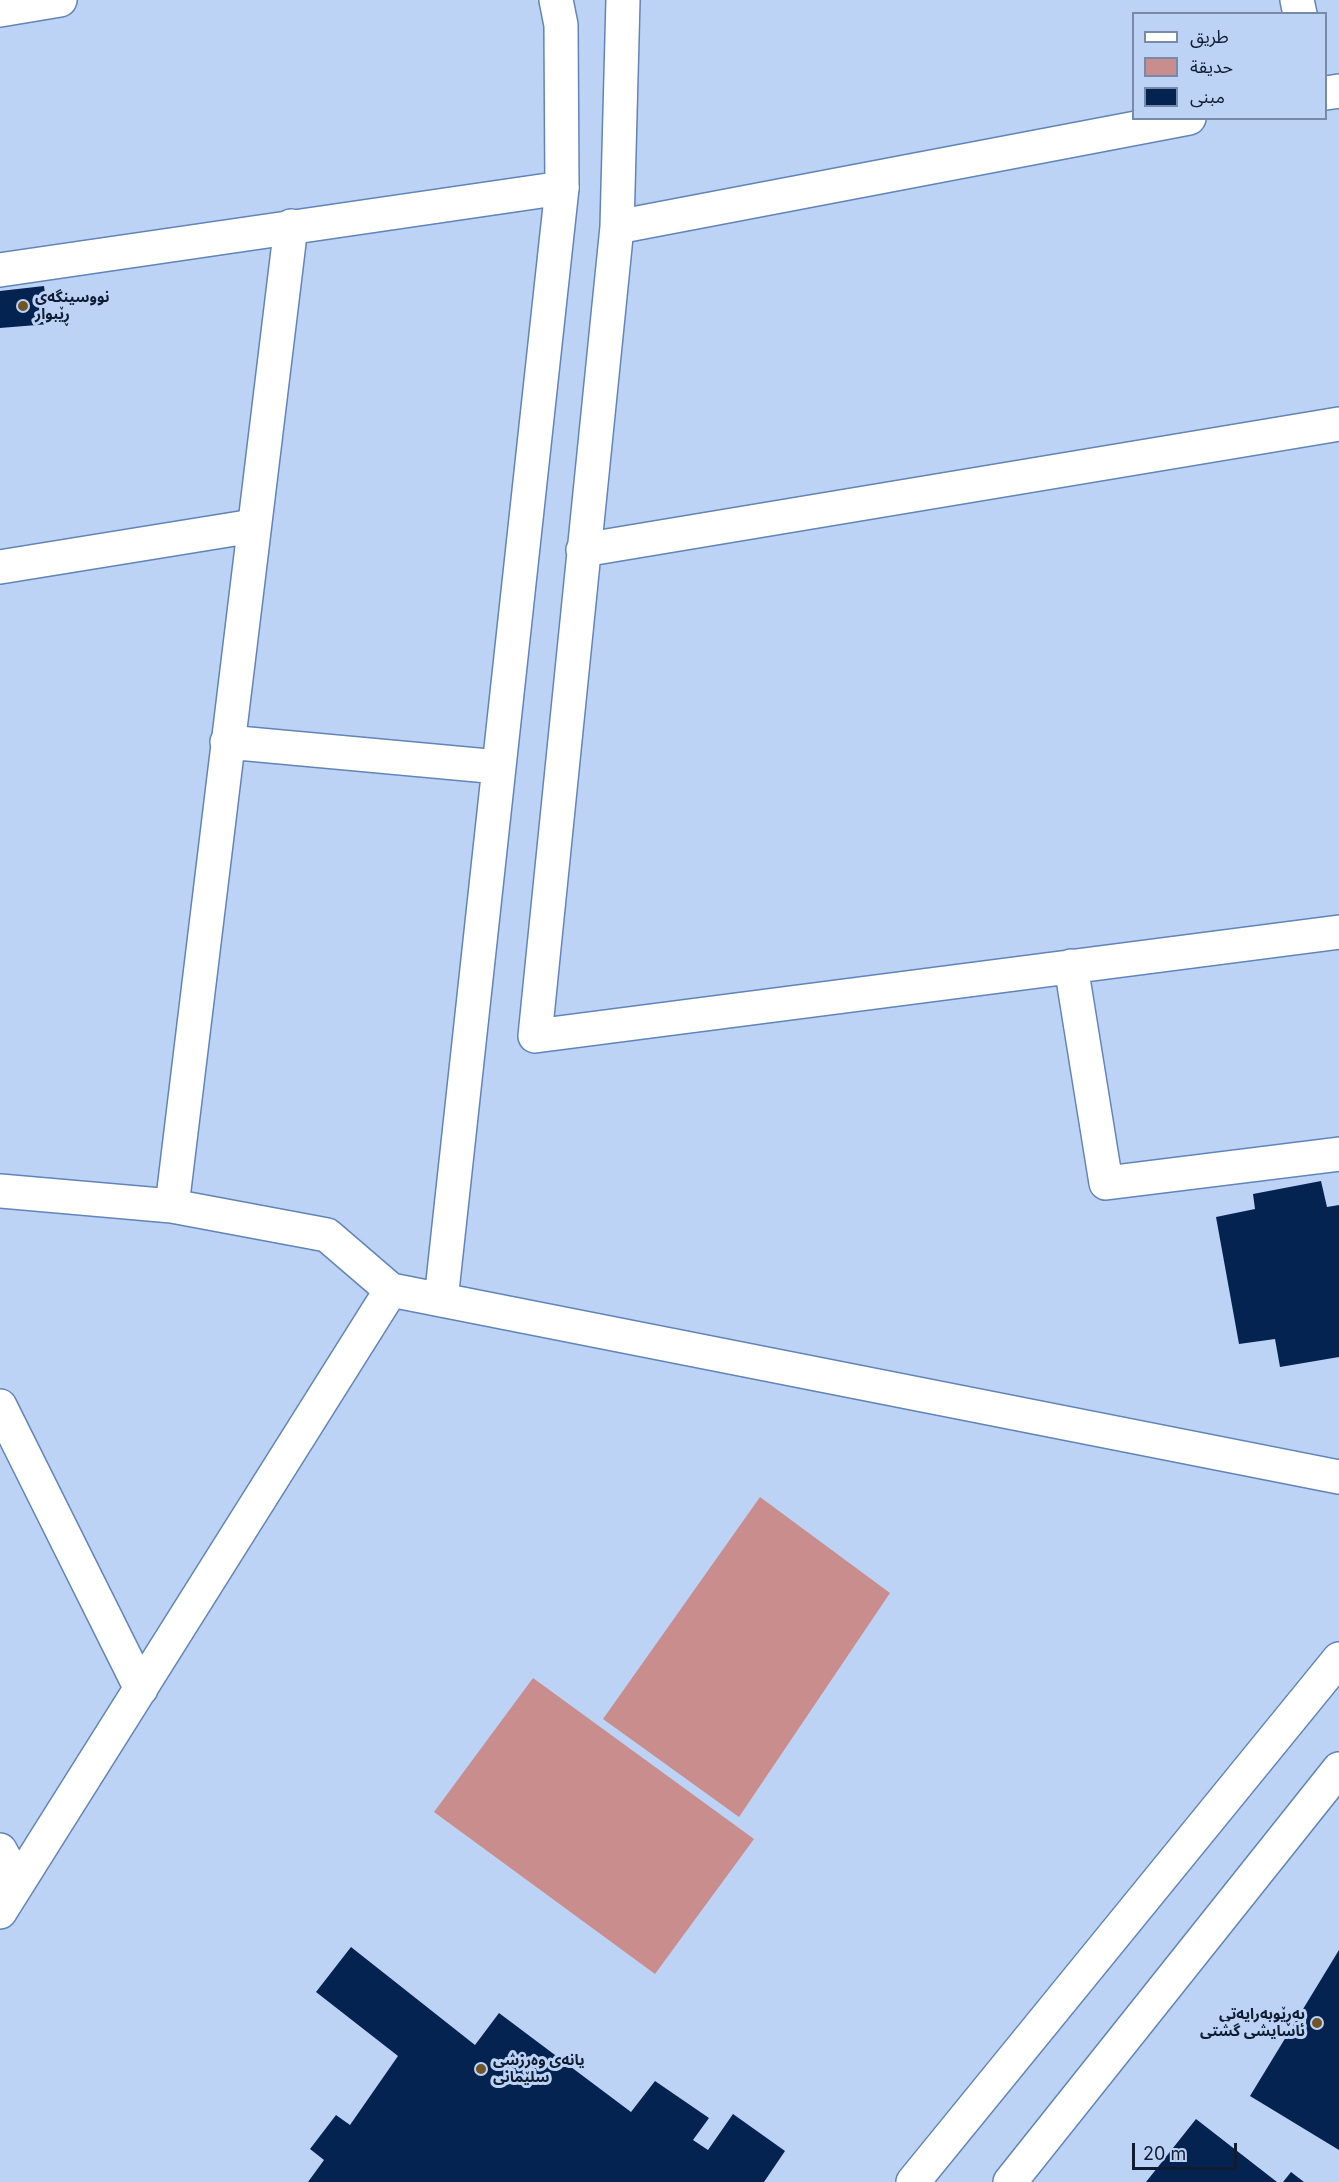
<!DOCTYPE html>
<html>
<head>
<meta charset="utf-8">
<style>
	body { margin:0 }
	#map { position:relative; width:1339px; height:2182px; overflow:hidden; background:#bdd3f6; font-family:Inter,"Noto Sans Arabic",sans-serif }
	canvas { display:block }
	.legend { position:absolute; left:1132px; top:12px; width:195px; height:108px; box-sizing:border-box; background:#bdd3f6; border:2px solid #778aa7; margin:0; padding:8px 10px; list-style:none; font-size:18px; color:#0f1c31 }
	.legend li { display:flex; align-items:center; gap:12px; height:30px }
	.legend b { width:30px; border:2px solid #778aa7 }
	.scale { position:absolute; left:1132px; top:2143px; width:105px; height:27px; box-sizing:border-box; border:3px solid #0f1c31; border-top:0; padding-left:8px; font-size:18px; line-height:21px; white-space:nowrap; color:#0f1c31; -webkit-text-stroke:4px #bdd3f6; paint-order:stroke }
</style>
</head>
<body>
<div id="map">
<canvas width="1339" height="2182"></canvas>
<ul class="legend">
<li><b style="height:8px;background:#fff"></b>طريق</li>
<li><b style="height:16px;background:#ca8d8d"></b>حديقة</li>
<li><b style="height:16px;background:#052351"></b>مبنى</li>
</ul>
<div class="scale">20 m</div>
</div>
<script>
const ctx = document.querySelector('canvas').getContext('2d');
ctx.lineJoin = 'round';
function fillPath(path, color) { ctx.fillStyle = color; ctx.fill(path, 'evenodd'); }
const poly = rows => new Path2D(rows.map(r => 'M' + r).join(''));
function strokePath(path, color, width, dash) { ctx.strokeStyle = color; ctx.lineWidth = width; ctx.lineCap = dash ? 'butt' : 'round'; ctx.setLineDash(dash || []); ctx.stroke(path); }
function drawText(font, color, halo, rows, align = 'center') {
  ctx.font = font + ' Inter,"Noto Sans Arabic",sans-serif'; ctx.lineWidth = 6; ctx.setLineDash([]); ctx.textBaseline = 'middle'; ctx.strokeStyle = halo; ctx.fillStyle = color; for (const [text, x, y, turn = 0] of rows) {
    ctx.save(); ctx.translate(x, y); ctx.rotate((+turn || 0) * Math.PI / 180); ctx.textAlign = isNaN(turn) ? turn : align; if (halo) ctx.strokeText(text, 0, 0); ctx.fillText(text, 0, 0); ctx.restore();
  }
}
fillPath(poly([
	[760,1497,890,1593,739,1817,603,1719],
	[533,1678,754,1839,655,1974,434,1812]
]), '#ca8d8d');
fillPath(poly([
	[44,286,49,324,0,328,0,291],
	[1321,1181,1327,1207,1339,1205,1339,1357,1280,1367,1275,1339,1239,1344,1216,1217,1255,1209,1253,1194],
	[351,1947,475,2045,499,2013,631,2112,655,2081,709,2118,693,2140,708,2150,733,2114,785,2151,764,2182,308,2182,324,2160,310,2149,336,2115,350,2125,398,2056,316,1992],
	[1339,1950,1339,2150,1250,2096],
	[1196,2119,1277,2182,1146,2182],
	[1291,2172,1304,2182,1283,2182]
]), '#052351');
const minor = poly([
	[623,0,617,227,535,1036,1339,932],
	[1297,0,1300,14],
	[1326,93,1339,91],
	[617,227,1189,118],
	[583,550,1339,424],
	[0,567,253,526],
	[227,742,499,767],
	[1071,966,1106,1183,1339,1154],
	[0,1191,172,1206,327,1235,391,1290,1339,1477],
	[172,1206,291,226],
	[441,1300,562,188],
	[0,1406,141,1689],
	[0,1850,18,1883],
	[0,1912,391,1290]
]);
const tertiary = poly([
	[0,10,60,0],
	[0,270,562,188,561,25,556,0],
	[913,2182,1339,1659],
	[1010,2182,1339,1769]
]);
strokePath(minor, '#6184b9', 36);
strokePath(tertiary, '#6184b9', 36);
strokePath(minor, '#fff', 33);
strokePath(tertiary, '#fff', 33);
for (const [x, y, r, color] of [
	[23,306,6,"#705527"],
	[1317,2023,6,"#705527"],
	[481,2069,6,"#705527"]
]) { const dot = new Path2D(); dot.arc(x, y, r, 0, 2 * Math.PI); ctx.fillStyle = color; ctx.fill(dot); strokePath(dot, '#bdd3f6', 2); }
drawText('bold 15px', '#0f1c31', '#bdd3f6', [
	["نووسینگه‌ی",35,297],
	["ڕێبوار",35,314],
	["بەڕێوبەرایەتی",1305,2014,"right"],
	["ئاسایشی گشتی",1305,2031,"right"],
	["یانەی وەرزشی",493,2060],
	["سلێمانی",493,2077]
], 'left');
</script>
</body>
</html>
